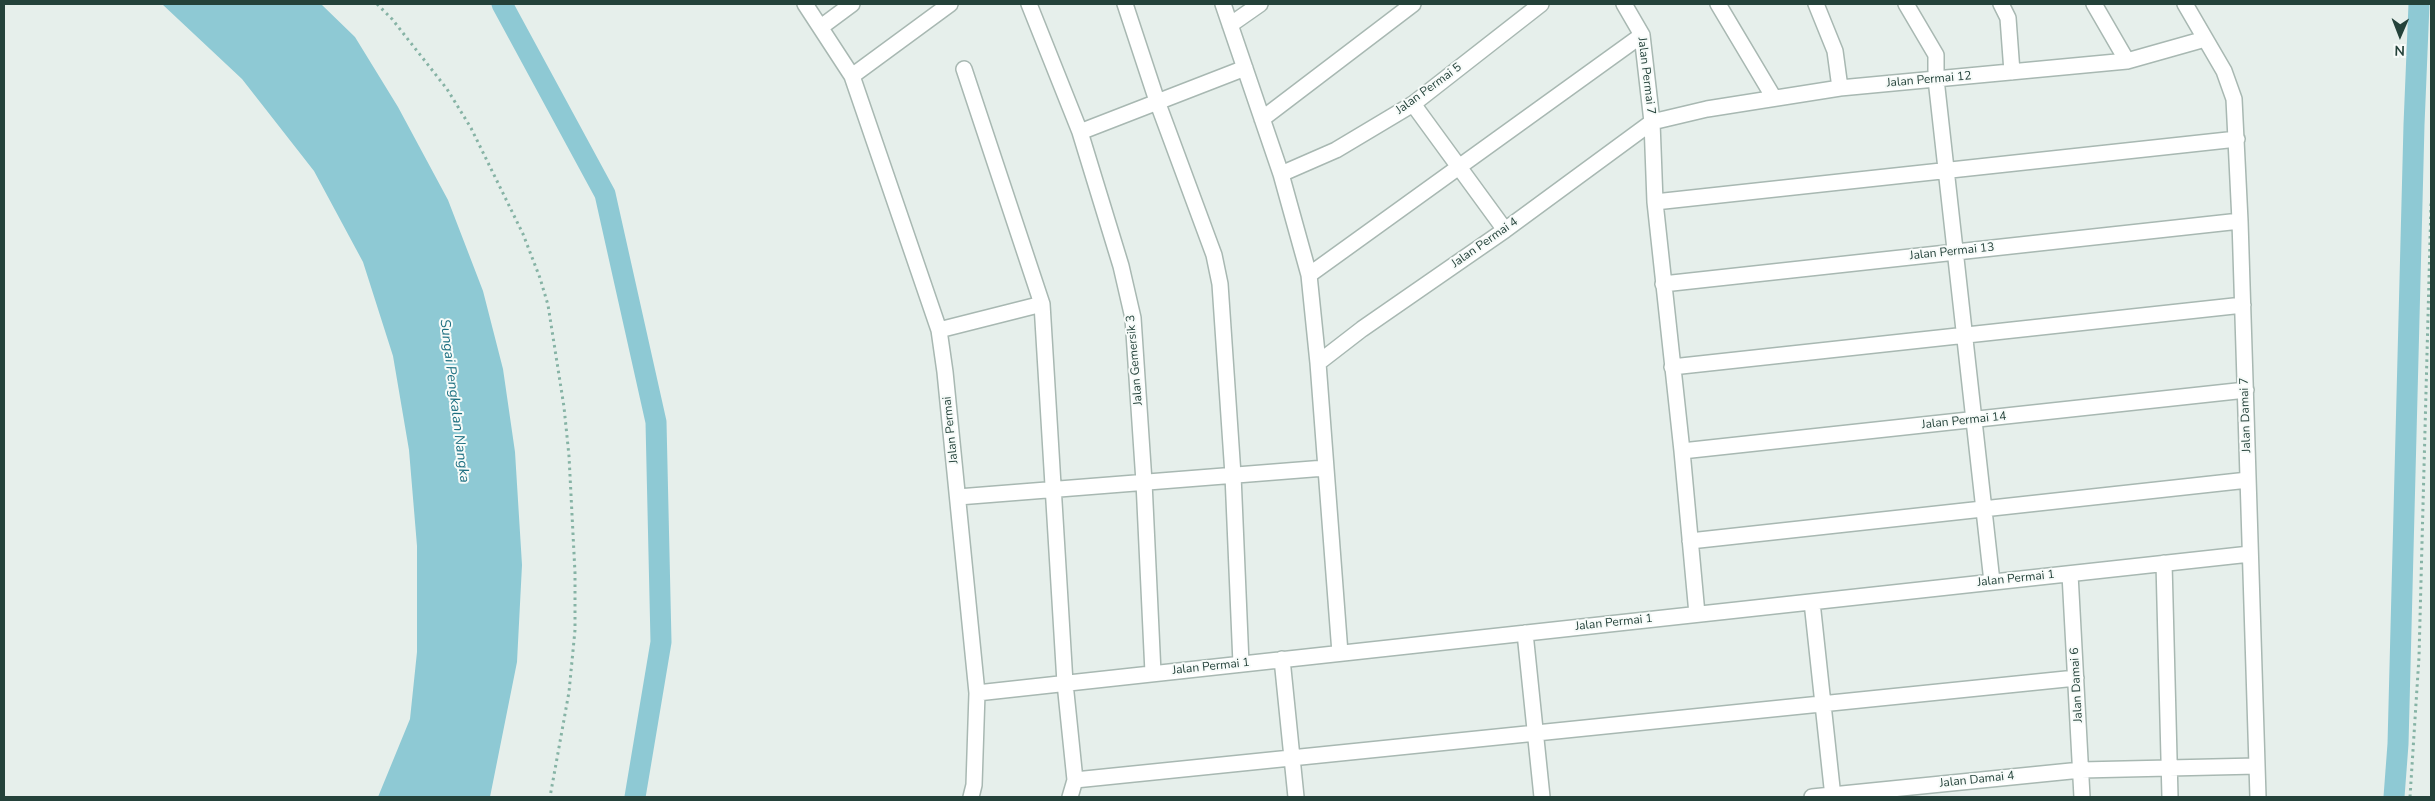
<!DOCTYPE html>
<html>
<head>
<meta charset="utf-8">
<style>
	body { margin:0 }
	#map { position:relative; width:2435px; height:801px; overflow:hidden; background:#e6efeb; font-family:"Nunito Sans",sans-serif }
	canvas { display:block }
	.frame { position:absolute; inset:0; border:5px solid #24423a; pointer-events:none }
	.north { position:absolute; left:2375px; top:10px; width:50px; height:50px; -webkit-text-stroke:4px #f7fbf9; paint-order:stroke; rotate:181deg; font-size:14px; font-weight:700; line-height:20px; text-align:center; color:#24423a }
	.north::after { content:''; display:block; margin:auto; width:18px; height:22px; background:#24423a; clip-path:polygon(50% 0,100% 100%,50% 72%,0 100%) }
</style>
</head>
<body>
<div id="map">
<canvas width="2435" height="801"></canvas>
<div class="frame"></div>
<div class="north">N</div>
</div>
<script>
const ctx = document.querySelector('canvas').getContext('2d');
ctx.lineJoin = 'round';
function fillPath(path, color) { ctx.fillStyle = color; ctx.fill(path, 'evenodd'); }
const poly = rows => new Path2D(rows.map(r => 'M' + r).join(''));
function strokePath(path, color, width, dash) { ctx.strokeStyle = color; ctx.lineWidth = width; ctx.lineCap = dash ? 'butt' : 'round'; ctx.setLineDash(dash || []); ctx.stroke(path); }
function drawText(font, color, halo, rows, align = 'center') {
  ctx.font = font + ' "Nunito Sans",sans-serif'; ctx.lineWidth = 4; ctx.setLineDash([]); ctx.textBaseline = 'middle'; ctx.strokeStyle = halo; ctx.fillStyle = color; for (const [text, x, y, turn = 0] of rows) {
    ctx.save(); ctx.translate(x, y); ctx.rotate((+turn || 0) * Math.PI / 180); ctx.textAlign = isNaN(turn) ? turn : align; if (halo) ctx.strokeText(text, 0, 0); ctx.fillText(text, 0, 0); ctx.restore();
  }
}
fillPath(poly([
	[162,4,321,4,355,37,398,107,448,200,483,291,503,369,515,452,522,565,517,662,490,797,378,797,410,719,417,652,417,546,409,450,393,356,363,262,314,171,242,79]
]), '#8ec9d4');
strokePath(poly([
	[502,4,605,194,656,422,661,642,635,797],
	[2394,797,2398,744,2414,125,2419,4]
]), '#8ec9d4', 21);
const minor = poly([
	[805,4,852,76,939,330,945,372,977,693,974,785,971,797],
	[1029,4,1080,132,1121,266,1133,318,1144,482,1153,673],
	[1125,4,1157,101,1214,255,1220,284,1233,475,1241,664],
	[1223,4,1281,174,1309,275,1318,363,1340,653],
	[1624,4,1642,35,1652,122,1655,202,1682,451,1697,614],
	[1718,4,1774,98],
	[1816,4,1835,51,1840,88],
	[1906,4,1936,55,1936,79,1992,582],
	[2001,4,2008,18,2012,72],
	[2094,4,2127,61],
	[2185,4,2224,71,2234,99,2240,221,2258,797],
	[1230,25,1260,4],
	[821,27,852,4],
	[964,69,1042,304,1065,683,1075,780,1070,797],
	[852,76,950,4],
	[1413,104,1505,230],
	[1262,119,1413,4],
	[1080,132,1245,68],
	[1281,174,1336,150,1413,104,1541,4],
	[1655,202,2237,139],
	[1309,275,1642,35],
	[1663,284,2240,221],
	[939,330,1042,304],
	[1318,363,1362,329,1505,230,1652,122,1707,109,1840,88,2127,61,2205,39],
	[1672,367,2243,305],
	[1682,451,2246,390],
	[958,497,1325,468],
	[1690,541,2248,480],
	[2164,563,2170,797],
	[2070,574,2082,797],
	[1812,602,1833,797],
	[1525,633,1542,797],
	[1282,659,1296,797],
	[977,693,2250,554],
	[1075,780,2076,678],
	[1812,797,2081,770,2257,766]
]);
strokePath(minor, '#a8b8b2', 18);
strokePath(poly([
	[377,4,392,19,447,89,471,128,523,234,540,278,548,305,564,407,569,456,575,573,575,630,569,692,550,797],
	[2410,797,2419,657,2431,203]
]), '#86b3a5', 3, [2.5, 4]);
strokePath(minor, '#fff', 15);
drawText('12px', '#24423a', '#f7fbf9', [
	["Jalan Permai 7",1646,76,83],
	["Jalan Permai 12",1929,80,-5],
	["Jalan Permai 5",1429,89,-36],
	["Jalan Permai 4",1485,243,-35],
	["Jalan Permai 13",1952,252,-6],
	["Jalan Gemersik 3",1135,360,-95],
	["Jalan Damai 7",2246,415,-92],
	["Jalan Permai 14",1964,421,-6],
	["Jalan Permai",951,430,-96],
	["Jalan Permai 1",2016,579,-6],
	["Jalan Permai 1",1614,623,-6],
	["Jalan Permai 1",1211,667,-6],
	["Jalan Damai 6",2077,685,-93],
	["Jalan Damai 4",1977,780,-6]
]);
drawText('italic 14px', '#1c6f80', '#f7fbf9', [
	["Sungai Pengkalan Nangka",454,401,83]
]);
</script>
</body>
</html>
